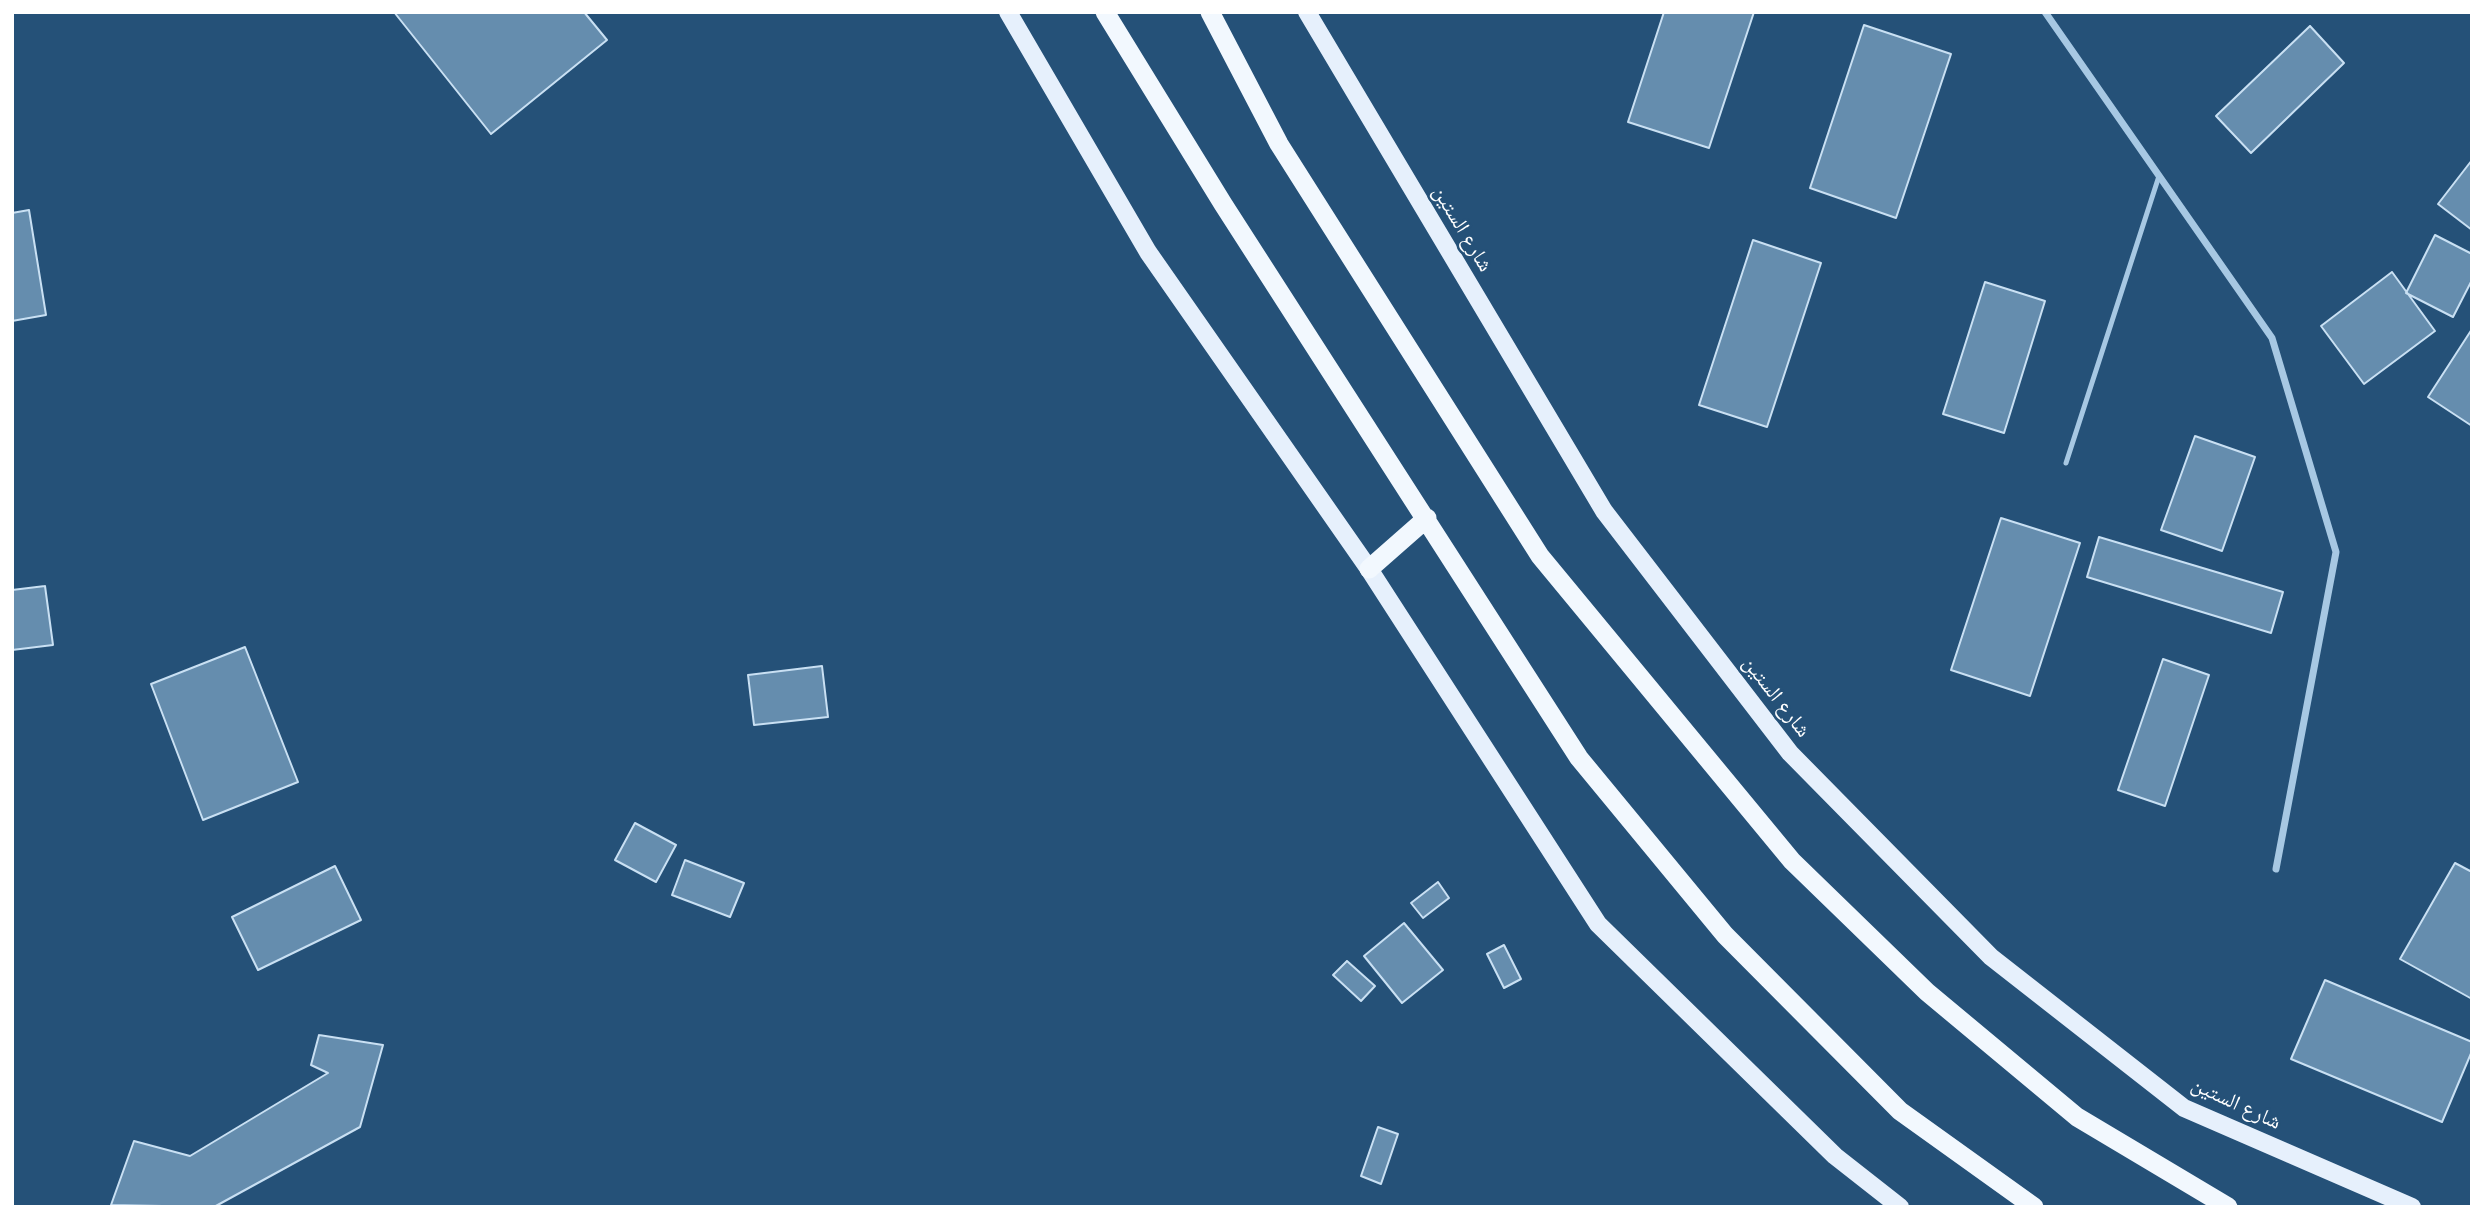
<!DOCTYPE html>
<html>
<head>
<meta charset="utf-8">
<style>
	body { margin:0 }
	#map { position:relative; width:2484px; height:1219px; overflow:hidden; background:#255178; font-family:"Space Grotesk",sans-serif }
	canvas { display:block }
	.frame { position:absolute; inset:0; border:14px solid #fff; pointer-events:none }
</style>
</head>
<body>
<div id="map">
<canvas width="2484" height="1219"></canvas>
<div class="frame"></div>
</div>
<script>
const ctx = document.querySelector('canvas').getContext('2d');
ctx.lineJoin = 'round';
function fillPath(path, color) { ctx.fillStyle = color; ctx.fill(path, 'evenodd'); }
const poly = rows => new Path2D(rows.map(r => 'M' + r).join(''));
function strokePath(path, color, width, dash) { ctx.strokeStyle = color; ctx.lineWidth = width; ctx.lineCap = dash ? 'butt' : 'round'; ctx.setLineDash(dash || []); ctx.stroke(path); }
function drawText(font, color, halo, rows, align = 'center') {
  ctx.font = font + ' "Space Grotesk","Noto Naskh Arabic",sans-serif'; ctx.lineWidth = 5; ctx.setLineDash([]); ctx.textBaseline = 'middle'; ctx.strokeStyle = halo; ctx.fillStyle = color; for (const [text, x, y, turn = 0] of rows) {
    ctx.save(); ctx.translate(x, y); ctx.rotate((+turn || 0) * Math.PI / 180); ctx.textAlign = isNaN(turn) ? turn : align; if (halo) ctx.strokeText(text, 0, 0); ctx.fillText(text, 0, 0); ctx.restore();
  }
}
const building = poly([
	[394,12,584,12,607,40,491,134,394,12],
	[1664,12,1754,12,1709,148,1628,122,1664,12],
	[1864,25,1951,54,1896,218,1810,188,1864,25],
	[2310,26,2344,63,2251,153,2216,116,2310,26],
	[2472,160,2472,230,2438,204,2472,160],
	[29,210,46,315,12,321,12,213,29,210],
	[2435,235,2472,254,2472,280,2453,317,2406,293,2435,235],
	[1753,240,1821,263,1767,427,1699,405,1753,240],
	[2392,272,2435,331,2364,384,2321,326,2392,272],
	[1985,282,2045,301,2004,433,1943,414,1985,282],
	[2472,329,2472,426,2428,397,2472,329],
	[2195,436,2255,457,2222,551,2161,530,2195,436],
	[2001,518,2080,543,2030,696,1951,670,2001,518],
	[2099,537,2283,592,2271,633,2087,577,2099,537],
	[45,586,53,645,12,650,12,590,45,586],
	[245,647,298,782,203,820,151,684,245,647],
	[2163,659,2209,675,2165,806,2118,790,2163,659],
	[822,666,828,717,754,725,748,675,822,666],
	[635,823,676,845,656,882,615,860,635,823],
	[685,860,744,883,730,917,672,895,685,860],
	[2455,863,2472,872,2472,999,2400,959,2455,863],
	[335,866,361,920,258,970,232,917,335,866],
	[1438,882,1449,898,1423,918,1411,903,1438,882],
	[1404,923,1443,970,1402,1003,1364,956,1404,923],
	[1504,945,1521,979,1504,988,1487,954,1504,945],
	[1347,961,1375,986,1361,1001,1333,975,1347,961],
	[2325,980,2472,1042,2472,1051,2442,1122,2291,1059,2325,980],
	[319,1035,383,1045,360,1127,214,1207,111,1205,134,1141,190,1156,328,1073,311,1065,319,1035],
	[1378,1127,1398,1134,1381,1184,1361,1176,1378,1127]
]);
fillPath(building, '#658dae');
strokePath(building, '#c9e0f3', 2);
strokePath(poly([
	[2066,463,2159,176]
]), '#a7c8e3', 5);
strokePath(poly([
	[2045,12,2272,338,2336,552,2276,869]
]), '#a7c8e3', 7);
strokePath(poly([
	[1008,12,1148,252,1369,569,1598,924,1835,1156,1900,1207],
	[1307,12,1604,511,1790,753,1991,957,2184,1108,2412,1207]
]), '#e6f0fc', 18);
strokePath(poly([
	[1105,12,1223,204,1579,758,1725,935,1900,1111,2034,1207],
	[1210,12,1279,144,1540,556,1792,861,1927,992,2077,1117,2228,1207],
	[1369,569,1427,518]
]), '#f2f8fe', 19);
drawText('21px', '#fff', '#255178', [
	["شارع الستين",1462,229,59],
	["شارع الستين",1776,697,52],
	["شارع الستين",2236,1104,25]
]);
</script>
</body>
</html>
